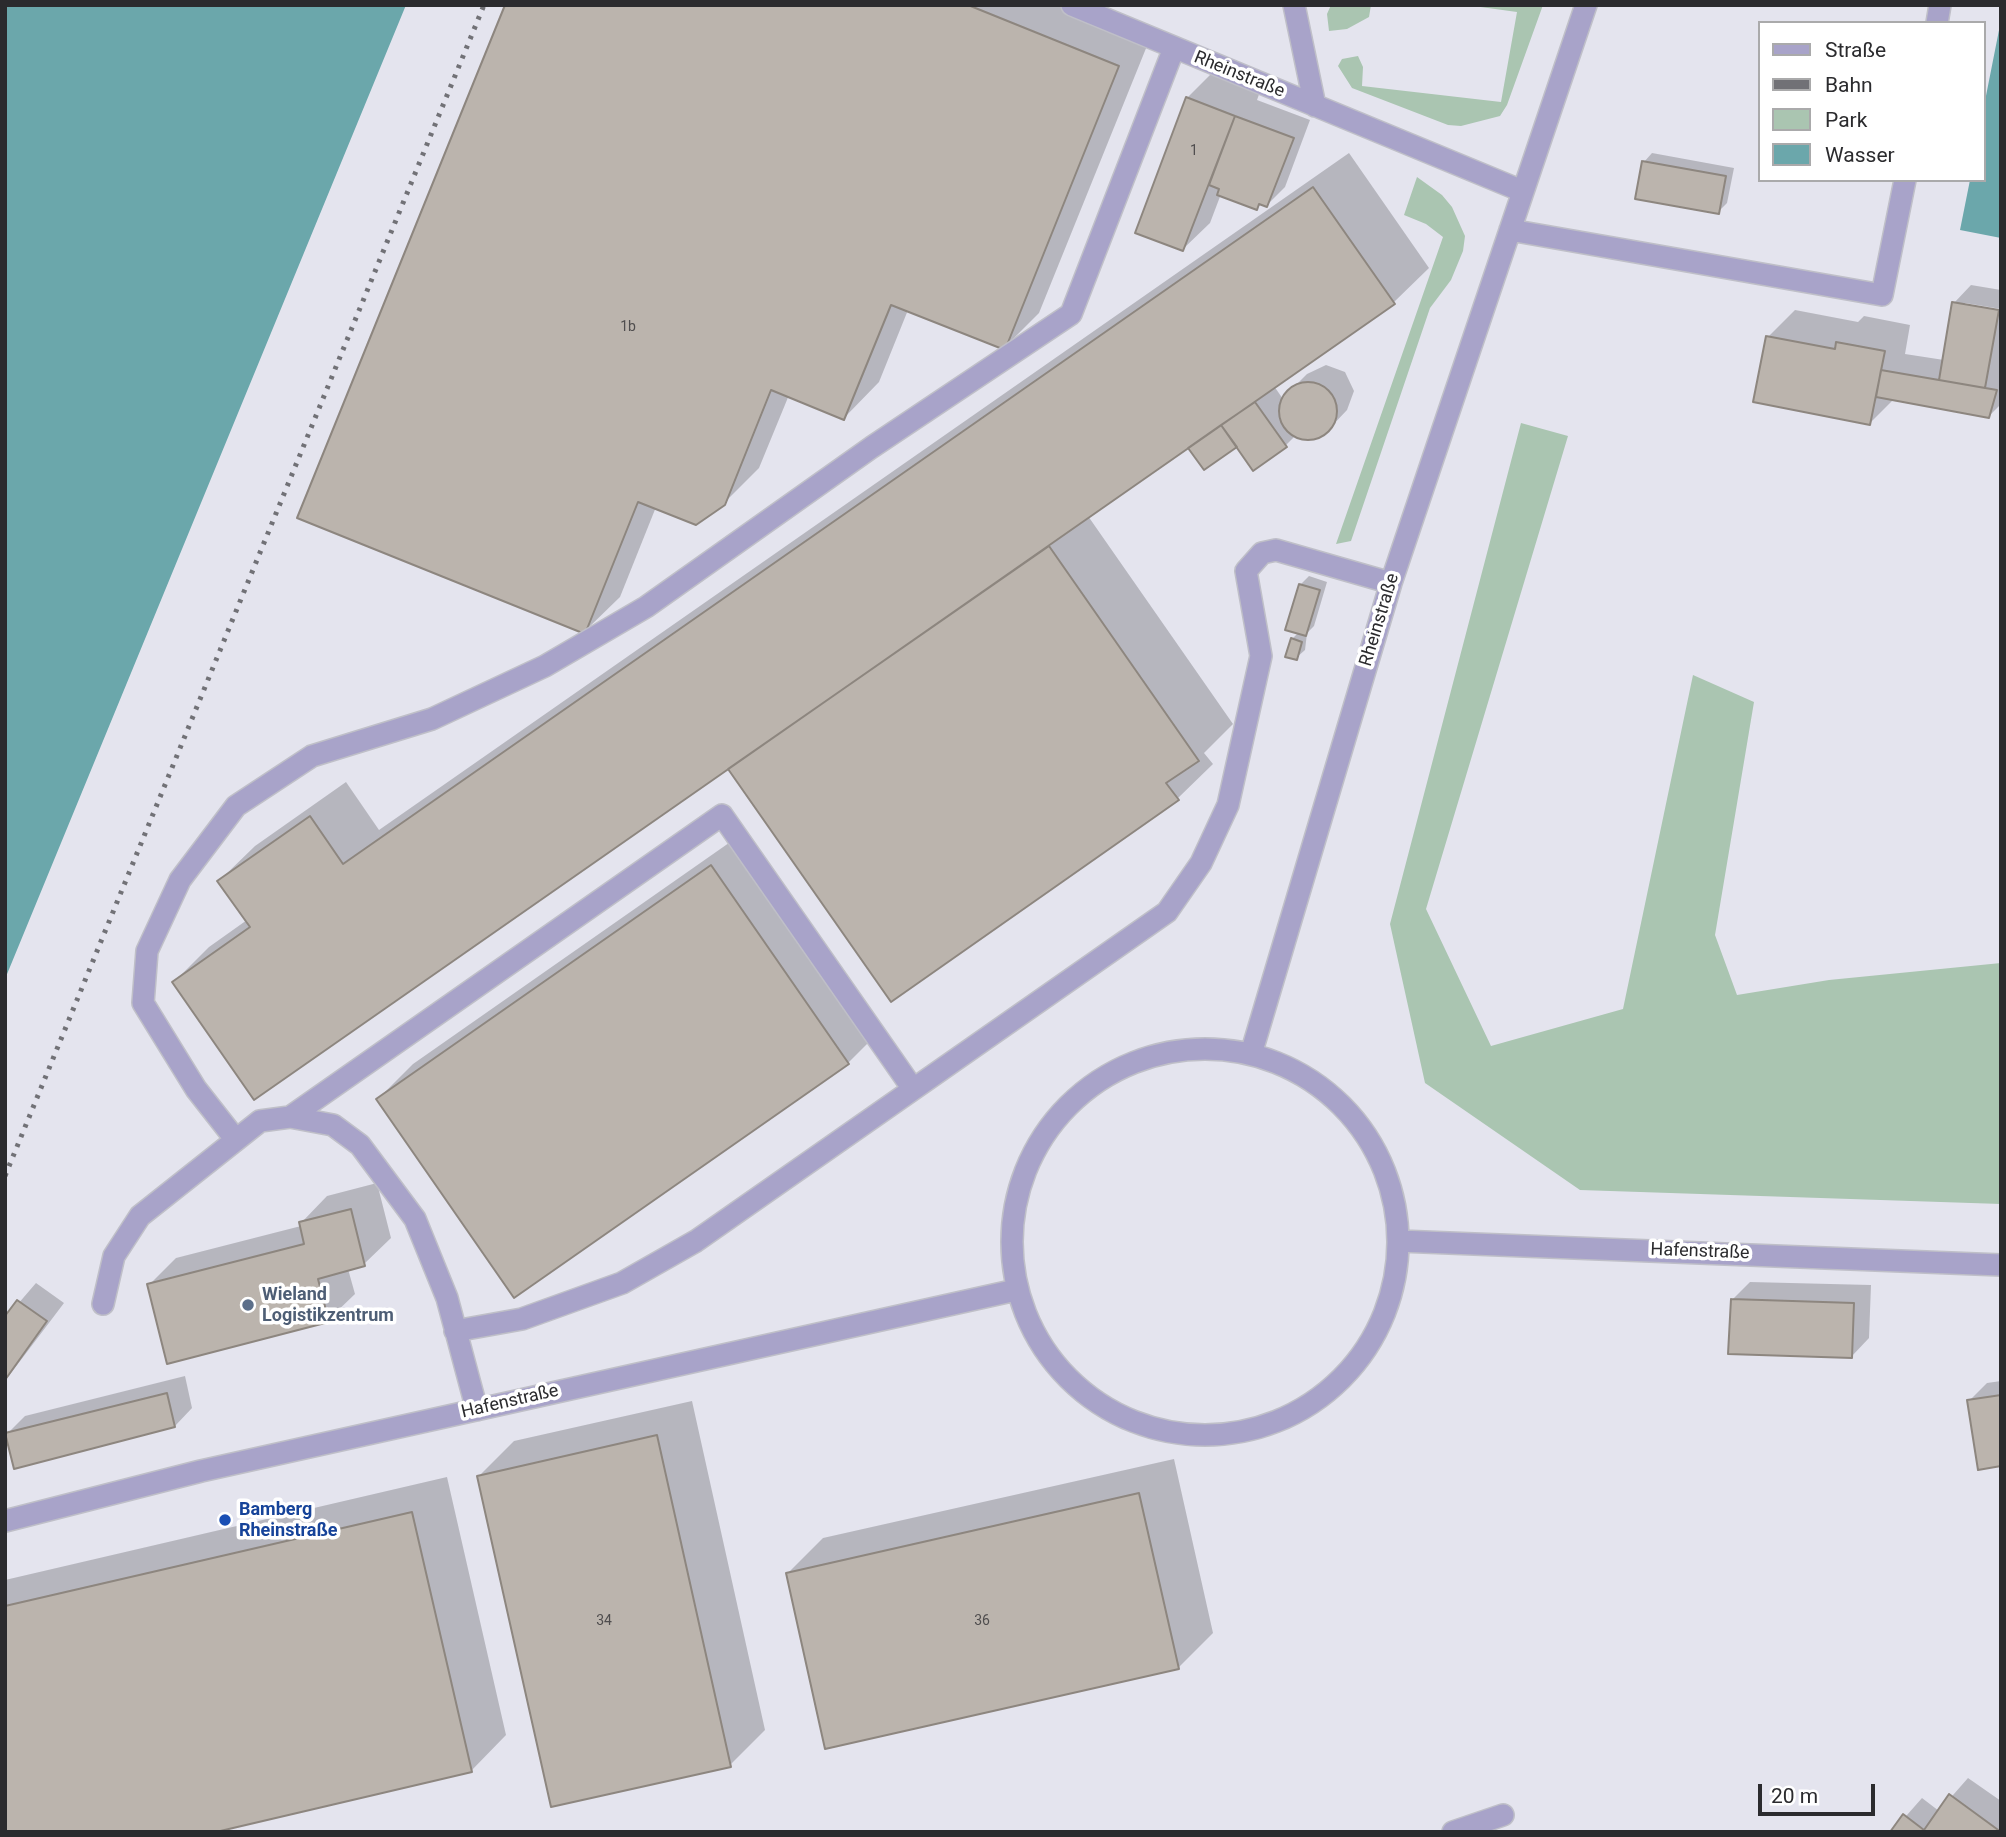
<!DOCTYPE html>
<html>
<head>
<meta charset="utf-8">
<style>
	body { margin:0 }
	#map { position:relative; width:2006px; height:1837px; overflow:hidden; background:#e4e4ee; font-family:Roboto,sans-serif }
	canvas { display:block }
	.frame { position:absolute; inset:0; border:7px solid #2b2b2e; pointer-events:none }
	.legend { position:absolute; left:1758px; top:21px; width:228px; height:161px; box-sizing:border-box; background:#fff; border:2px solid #aaaaab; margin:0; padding:9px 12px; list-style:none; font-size:21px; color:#2b2b2e }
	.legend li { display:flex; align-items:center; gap:14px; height:35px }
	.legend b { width:35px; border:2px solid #aaaaab }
	.scale { position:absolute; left:1758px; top:1784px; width:117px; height:32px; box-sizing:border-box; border:4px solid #2b2b2e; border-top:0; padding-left:9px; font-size:21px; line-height:24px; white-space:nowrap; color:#2b2b2e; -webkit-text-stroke:5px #fff; paint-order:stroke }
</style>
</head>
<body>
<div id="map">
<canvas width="2006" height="1837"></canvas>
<div class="frame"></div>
<ul class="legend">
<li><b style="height:9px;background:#a8a3c9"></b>Straße</li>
<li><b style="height:9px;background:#717176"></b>Bahn</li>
<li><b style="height:19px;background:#aac5b1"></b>Park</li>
<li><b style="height:19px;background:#6ba7ab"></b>Wasser</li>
</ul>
<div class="scale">20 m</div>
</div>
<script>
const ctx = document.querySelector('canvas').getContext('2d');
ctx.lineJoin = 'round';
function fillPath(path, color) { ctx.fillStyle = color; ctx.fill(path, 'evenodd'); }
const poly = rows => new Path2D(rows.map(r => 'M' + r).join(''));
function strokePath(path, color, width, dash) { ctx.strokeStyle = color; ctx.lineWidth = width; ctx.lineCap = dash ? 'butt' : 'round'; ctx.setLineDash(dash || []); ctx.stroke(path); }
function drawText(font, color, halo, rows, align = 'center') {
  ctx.font = font + ' Roboto,sans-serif'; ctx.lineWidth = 7; ctx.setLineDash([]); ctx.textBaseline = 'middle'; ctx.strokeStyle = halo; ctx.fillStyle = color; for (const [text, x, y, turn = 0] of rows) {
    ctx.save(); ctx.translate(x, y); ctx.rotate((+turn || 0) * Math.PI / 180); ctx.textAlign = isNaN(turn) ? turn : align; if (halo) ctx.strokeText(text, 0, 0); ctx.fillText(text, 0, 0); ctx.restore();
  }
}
fillPath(poly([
	[1331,5,1371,5,1369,17,1347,29,1329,31,1327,14],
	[1466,5,1543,5,1507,105,1500,116,1461,126,1448,125,1352,88,1338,66,1342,59,1358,56,1363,67,1362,86,1501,102,1517,12],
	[1417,177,1442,195,1452,207,1465,236,1463,251,1451,280,1430,308,1351,541,1336,544,1443,237,1426,224,1404,215],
	[1521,423,1568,436,1426,909,1491,1046,1623,1009,1693,675,1754,702,1715,935,1737,995,1829,980,2001,963,2001,1204,1580,1190,1425,1083,1390,924]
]), '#aac5b1');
fillPath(poly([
	[5,5,406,5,5,979],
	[2001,20,2001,238,1960,230,1970,180,1983,180,1983,111]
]), '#6ba7ab');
fillPath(poly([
	[507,5,1090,5,1153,31,1039,313,1004,348,908,310,879,382,844,418,789,395,759,468,724,503,656,507,620,597,584,632],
	[1214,71,1261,89,1257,100,1310,120,1285,187,1267,205,1262,203,1257,208,1221,194,1210,223,1183,249,1187,98],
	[1349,153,1429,268,1393,303,1274,386,1285,402,1288,393,1307,374,1326,365,1345,372,1354,391,1347,410,1329,429,1310,438,1297,434,1285,446,1188,446,1088,516,1233,724,1204,753,1213,764,1177,799,729,766,174,982,209,947,247,920,219,881,255,846,346,782,379,830],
	[1652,153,1734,168,1727,203,1718,212,1644,162],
	[1971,285,2001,290,2001,309,1965,303,1965,306,2001,312,2001,404,1989,416,1894,399,1870,423,1768,337,1795,310,1858,322,1864,316,1910,325,1905,354,1944,360,1954,303],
	[1309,576,1327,582,1314,626,1307,633,1305,650,1296,658,1292,639,1299,632,1300,585],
	[746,831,883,1028,848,1063,515,1296,378,1099,413,1064],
	[377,1183,391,1238,364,1264,348,1269,355,1294,328,1320,149,1285,176,1258,301,1226,301,1223,327,1196],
	[1750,1282,1871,1285,1869,1338,1852,1356,1732,1300],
	[36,1283,64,1303,5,1381,5,1319],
	[185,1376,192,1408,175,1426,7,1434,25,1416],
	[2001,1381,2001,1464,1969,1401,1987,1383],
	[692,1401,765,1730,730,1765,479,1476,514,1441],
	[1174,1459,1213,1633,1178,1668,788,1573,823,1538],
	[447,1477,506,1735,471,1771,5,1832,5,1580],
	[1968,1778,2001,1801,2001,1832,1892,1832,1922,1798,1939,1811]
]), '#0003');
const building = poly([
	[505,5,968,5,1119,66,1005,350,891,305,844,420,771,390,725,505,696,525,638,502,585,634,297,518,505,5],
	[1186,97,1235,116,1183,251,1135,233,1186,97],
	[1235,116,1294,138,1267,207,1259,204,1257,210,1217,195,1219,189,1209,185,1235,116],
	[1642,161,1726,176,1719,214,1635,199,1642,161],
	[1313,187,1395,304,254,1100,172,982,250,927,217,881,310,816,343,864,1313,187],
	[1952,302,1999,310,1985,388,1939,380,1952,302],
	[1766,336,1835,349,1836,342,1885,351,1870,425,1753,402,1766,336],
	[1881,370,1997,390,1989,418,1876,397,1881,370],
	'1279 411a29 29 0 1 1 58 0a29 29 0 1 1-58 0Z',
	[1255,402,1287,447,1253,471,1221,425,1255,402],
	[1221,425,1237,447,1204,470,1188,448,1221,425],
	[1049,546,1199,761,1166,783,1179,800,891,1002,728,769,1049,546],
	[1299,584,1320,590,1306,636,1285,630,1299,584],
	[1291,638,1302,642,1297,660,1285,657,1291,638],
	[711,865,849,1064,514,1298,376,1099,711,865],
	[351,1209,365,1266,318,1279,329,1322,167,1364,147,1284,304,1244,299,1222,351,1209],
	[1731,1299,1854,1303,1852,1358,1728,1354,1731,1299],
	[17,1300,47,1321,5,1380,5,1316,17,1300],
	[167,1393,175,1427,14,1469,5,1433,167,1393],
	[2001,1395,2001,1466,1978,1470,1967,1400,2001,1395],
	[657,1435,731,1767,551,1807,477,1476,657,1435],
	[1139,1493,1179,1669,825,1749,786,1573,1139,1493],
	[412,1512,472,1772,216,1832,5,1832,5,1606,412,1512],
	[1949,1794,2001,1832,1890,1832,1903,1814,1924,1830,1949,1794]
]);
fillPath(building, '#bbb4ad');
strokePath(building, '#8d867f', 2);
const minor = poly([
	[1072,5,1522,191],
	[1294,5,1315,106],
	[1937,23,1940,5],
	[1510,230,1882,295,1905,180],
	'1012 1242a193 193 0 1 1 386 0a193 193 0 1 1-386 0Z',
	[1251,1054,1391,583,1586,5],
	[290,1117,722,815,913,1089],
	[236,1140,196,1089,143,1003,147,951,180,880,236,806,312,756,432,719,545,666,646,607,872,447,1071,314,1174,48],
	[1399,1241,2001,1265],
	[103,1304,114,1256,140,1216,260,1121,290,1117,333,1125,360,1145,415,1219,447,1298,477,1410],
	[455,1331,522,1319,622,1283,696,1241,1167,912,1201,863,1228,805,1261,656,1246,571,1262,553,1276,550,1391,583],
	[5,1521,201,1471,1016,1290],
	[1453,1832,1503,1815]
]);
strokePath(minor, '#bfbfc8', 24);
strokePath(minor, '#a8a3c9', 21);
strokePath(poly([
	[5,1176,484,5]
]), '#717176', 5, [3.5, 7]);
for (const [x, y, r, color] of [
	[248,1305,7,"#5c6f8a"],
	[225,1520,7,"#1a4fb4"]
]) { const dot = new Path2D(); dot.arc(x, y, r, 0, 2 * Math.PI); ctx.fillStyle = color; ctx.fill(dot); strokePath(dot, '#fff', 2.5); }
drawText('14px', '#4f4d4e', null, [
	["1",1194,151],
	["1b",628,327],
	["34",604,1621],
	["36",982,1621]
]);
drawText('18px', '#2b2b2e', '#fff', [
	["Rheinstraße",1239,75,22],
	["Rheinstraße",1380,620,-73],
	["Hafenstraße",1700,1252,2],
	["Hafenstraße",510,1402,-13]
]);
drawText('bold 18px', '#4e5e75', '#fff', [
	["Wieland",262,1295],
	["Logistikzentrum",262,1316]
], 'left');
drawText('bold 18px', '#164399', '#fff', [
	["Bamberg",239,1510],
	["Rheinstraße",239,1531]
], 'left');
</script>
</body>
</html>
